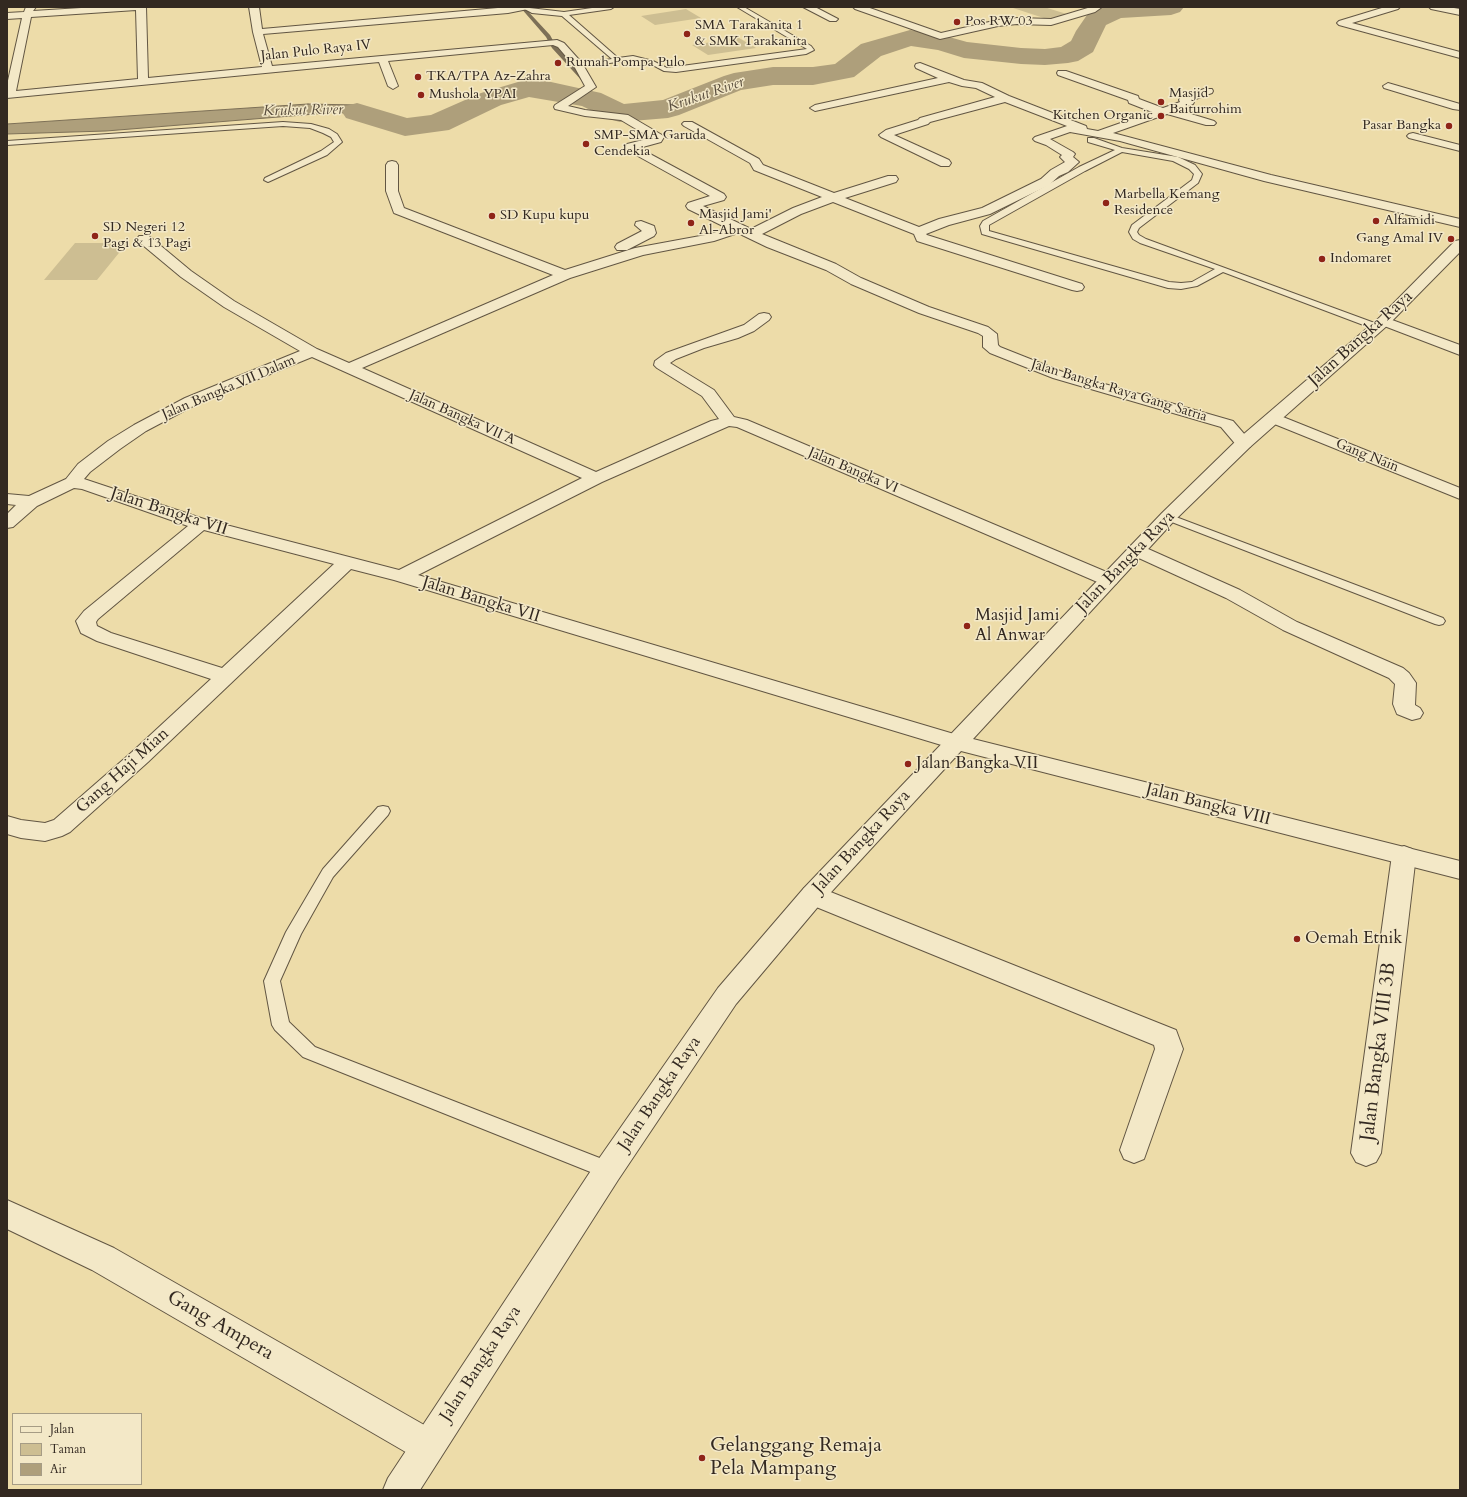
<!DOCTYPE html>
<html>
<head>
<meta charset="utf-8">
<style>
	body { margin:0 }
	#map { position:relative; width:1467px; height:1497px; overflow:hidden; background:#eddca9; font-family:Cardo,serif }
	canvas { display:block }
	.frame { position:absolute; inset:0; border:8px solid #332921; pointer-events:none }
	.legend { position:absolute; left:12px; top:1413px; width:130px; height:72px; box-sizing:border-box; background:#f3e8c7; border:1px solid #a69c85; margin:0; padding:5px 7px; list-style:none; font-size:12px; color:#332921 }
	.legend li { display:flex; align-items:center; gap:8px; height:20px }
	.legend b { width:20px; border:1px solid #a69c85 }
</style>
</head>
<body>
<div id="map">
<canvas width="1467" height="1497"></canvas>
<div class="frame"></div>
<ul class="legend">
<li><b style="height:5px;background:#f3e8c7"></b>Jalan</li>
<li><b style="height:11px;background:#cdbe92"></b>Taman</li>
<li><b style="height:11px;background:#ae9f7b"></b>Air</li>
</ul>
</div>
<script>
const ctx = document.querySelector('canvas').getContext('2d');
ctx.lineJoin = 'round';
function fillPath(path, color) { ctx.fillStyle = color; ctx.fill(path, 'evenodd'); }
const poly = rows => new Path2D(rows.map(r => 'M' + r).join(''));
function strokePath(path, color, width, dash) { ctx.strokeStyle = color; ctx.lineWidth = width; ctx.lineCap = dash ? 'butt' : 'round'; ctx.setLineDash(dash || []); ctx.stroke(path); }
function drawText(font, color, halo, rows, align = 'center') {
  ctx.font = font + ' Cardo,serif'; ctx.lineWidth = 3; ctx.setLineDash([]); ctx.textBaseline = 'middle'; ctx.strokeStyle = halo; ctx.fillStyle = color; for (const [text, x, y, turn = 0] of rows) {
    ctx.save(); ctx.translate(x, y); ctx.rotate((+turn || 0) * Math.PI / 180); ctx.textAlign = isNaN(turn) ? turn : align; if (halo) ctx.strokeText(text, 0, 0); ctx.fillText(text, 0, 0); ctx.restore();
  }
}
fillPath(poly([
	[1010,7,1044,7,1070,15,1050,20],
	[686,9,701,18,655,25,641,16],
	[739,38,756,48,708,55,692,45],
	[75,243,127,243,97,280,44,280]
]), '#cdbe92');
const water = poly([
	[308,104,356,105,371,109,378,115,403,120,423,120,438,123,447,127,421,131,395,129,340,112,106,131,7,134,7,124,308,104]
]);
fillPath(water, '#ae9f7b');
strokePath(water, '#7d7057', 1);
fillPath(poly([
	[520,7,524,7,550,35,556,46,587,80,587,82,583,82,552,48,546,37,520,7]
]), '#7d7057');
fillPath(poly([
	[1104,7,1184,7,1180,12,1171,15,1121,18,1106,25,1093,52,1078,61,1068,63,1045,65,1021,64,964,58,938,50,911,46,881,56,854,77,813,85,773,85,741,90,679,115,668,118,620,122,609,119,582,106,529,97,501,105,449,130,405,136,346,118,342,112,346,106,357,103,407,118,431,115,481,93,528,79,551,82,601,93,624,104,663,100,724,76,734,73,773,67,813,67,835,64,861,44,910,30,942,35,967,42,1021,48,1045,49,1061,47,1071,41,1076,31,1087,15,1104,7]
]), '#ae9f7b');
const service = poly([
	[521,7,564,12,599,7,614,7,611,9,569,15,618,58,633,56,653,61,667,68,807,49,737,7,744,7,811,46,814,50,806,54,676,72,664,71,649,63,633,60,578,67,575,65,576,64,612,59,562,16,532,13,521,7],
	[283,122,311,124,329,129,337,134,342,142,327,155,268,182,264,180,265,178,321,151,334,142,331,137,323,133,310,128,283,126,7,145,7,141,283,122],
	[1088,138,1094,138,1122,148,1178,157,1195,165,1202,174,1198,183,1139,228,1137,232,1139,235,1146,239,1380,325,1382,327,1377,330,1374,329,1223,272,1197,286,1181,289,1168,288,982,234,980,226,983,221,1079,167,1115,150,1088,142,1088,138],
	[1122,152,1173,161,1189,169,1194,174,1192,180,1132,225,1129,232,1133,239,1140,243,1215,269,1192,282,1181,283,1169,282,989,231,989,225,1085,171,1122,152],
	[1168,514,1443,618,1445,621,1443,624,1439,625,1435,624,1164,519,1162,517,1164,515,1168,514],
	[383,806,388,807,390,811,388,815,333,877,301,934,280,981,289,1022,315,1047,615,1164,617,1170,615,1176,608,1179,303,1057,275,1030,272,1025,264,981,286,932,323,869,378,807,383,806]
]);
const minor = poly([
	[26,7,36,7,33,11,97,7,146,7,148,78,262,67,253,32,249,7,259,7,262,29,509,7,530,7,528,9,508,13,263,34,272,66,557,40,564,43,582,63,596,87,568,106,585,110,628,115,662,135,664,137,661,142,639,148,724,194,726,197,724,200,703,206,751,229,793,208,822,197,754,170,750,163,684,126,682,124,684,122,692,122,759,159,763,165,834,193,888,176,896,176,898,179,896,182,845,198,919,227,939,219,982,208,1041,179,1051,170,1065,162,1060,157,1062,155,1046,145,1035,141,1033,139,1035,137,1067,126,1005,102,930,122,928,124,894,135,949,160,951,163,949,166,941,166,881,137,879,135,886,130,918,120,920,118,995,97,976,88,962,86,949,82,815,111,810,108,815,105,938,78,916,68,915,66,916,64,920,63,964,80,982,83,1009,96,1086,126,1087,129,1098,131,1152,112,1129,103,1128,100,1058,75,1057,73,1058,71,1066,71,1138,96,1139,99,1163,108,1180,102,1179,100,1180,98,1204,89,1212,89,1213,91,1212,93,1193,100,1194,102,1193,104,1178,110,1214,121,1216,123,1214,125,1206,125,1167,114,1113,133,1271,175,1460,219,1460,227,1264,181,1120,141,1070,132,1050,139,1073,152,1075,154,1073,157,1079,162,1068,172,1059,176,1049,185,990,214,949,225,926,234,927,235,1082,284,1084,287,1082,290,1077,291,1072,290,917,241,914,234,833,202,801,214,762,234,836,264,861,278,929,307,988,327,997,334,998,345,1000,347,1063,372,1233,421,1252,443,1250,447,1244,448,1238,447,1221,427,1053,378,990,353,983,347,983,336,978,333,919,313,851,284,826,270,767,247,738,233,714,241,643,255,570,278,362,368,596,472,711,421,719,419,702,396,657,368,654,365,655,361,666,353,744,325,759,314,764,313,769,314,771,317,769,320,754,331,738,338,704,348,676,359,670,363,714,390,734,417,747,420,1116,576,1119,580,1116,584,1109,586,1102,584,737,427,729,426,602,482,418,575,964,737,967,742,964,747,956,750,948,747,394,580,351,569,148,762,70,832,62,836,45,841,21,838,7,834,7,816,21,820,45,823,54,820,132,752,211,679,97,641,81,633,76,621,84,611,188,526,82,489,74,488,37,506,13,527,7,528,7,514,16,505,7,504,7,494,29,496,66,479,78,464,108,441,134,425,185,398,300,351,224,307,181,277,139,242,137,239,139,236,149,236,191,271,234,301,317,349,349,363,553,275,394,213,386,191,386,165,388,162,392,161,396,162,398,165,398,191,404,208,565,270,635,248,711,234,727,228,688,209,686,206,688,203,710,196,627,150,625,148,627,144,651,138,621,120,585,116,555,109,554,107,555,105,585,86,574,66,558,47,553,45,388,61,398,86,393,89,388,86,379,62,7,98,7,85,22,18,7,19,7,13,24,12,26,7],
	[136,10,138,79,16,91,31,17,136,10],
	[312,357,582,478,399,570,207,520,84,479,90,472,120,449,146,431,197,404,312,357],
	[204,530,334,564,222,668,111,633,97,626,96,622,98,619,204,530],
	[803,7,815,7,838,19,836,21,830,21,803,7],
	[853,7,867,7,941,33,998,20,1017,18,1051,19,1091,7,1102,7,1095,12,1051,25,1017,24,998,26,940,39,855,9,853,7],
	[1385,7,1400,7,1398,9,1352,23,1460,52,1460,58,1339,25,1337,23,1339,21,1385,7],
	[1429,7,1448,7,1460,9,1460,15,1431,9,1429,7],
	[1388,83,1460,104,1460,110,1453,109,1384,88,1383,86,1388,83],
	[1413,133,1460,145,1460,151,1409,138,1407,136,1409,134,1413,133],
	[641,221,654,226,656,233,654,236,627,250,617,250,615,247,617,244,642,231,635,225,636,222,641,221],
	[1384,317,1460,345,1460,355,1379,324,1377,321,1379,318,1384,317],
	[1273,413,1460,488,1460,499,1267,421,1265,418,1267,415,1273,413],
	[1137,544,1240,590,1297,622,1403,668,1409,673,1416,683,1415,705,1420,708,1423,713,1420,718,1412,720,1397,714,1393,704,1395,684,1389,678,1283,630,1226,598,1130,554,1128,550,1130,546,1137,544],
	[1404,846,1412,849,1416,855,1381,1153,1376,1162,1366,1166,1356,1162,1351,1153,1392,855,1396,849,1404,846],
	[813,885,1176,1030,1183,1049,1144,1159,1134,1163,1124,1159,1120,1150,1155,1049,1154,1045,804,902,801,895,804,888,813,885],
	[7,1200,114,1248,440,1434,445,1446,440,1458,428,1463,416,1458,92,1270,7,1229,7,1200]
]);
const tertiary = poly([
	[1460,240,1460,252,1389,324,1250,447,1174,521,973,739,1460,861,1460,879,961,751,822,902,736,1004,618,1180,420,1490,383,1490,388,1478,598,1160,718,988,804,888,1162,513,1238,439,1379,318,1455,241,1460,240]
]);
strokePath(service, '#625643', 2);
strokePath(minor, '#625643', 2);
strokePath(tertiary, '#625643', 2);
fillPath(service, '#f3e8c7');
fillPath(minor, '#f3e8c7');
fillPath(tertiary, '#f3e8c7');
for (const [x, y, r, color] of [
	[957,22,4,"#8f2418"],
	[687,34,4,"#8f2418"],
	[558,63,4,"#8f2418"],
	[418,77,4,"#8f2418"],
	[421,95,4,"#8f2418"],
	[1161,102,4,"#8f2418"],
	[1161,116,4,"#8f2418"],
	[1449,126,4,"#8f2418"],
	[586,144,4,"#8f2418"],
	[1106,203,4,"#8f2418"],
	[492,216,4,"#8f2418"],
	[1376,221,4,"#8f2418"],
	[691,223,4,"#8f2418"],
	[95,236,4,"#8f2418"],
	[1451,239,4,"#8f2418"],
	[1322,259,4,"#8f2418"],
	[967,626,4,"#8f2418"],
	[908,764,4,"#8f2418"],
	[1297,939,4,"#8f2418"],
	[702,1458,4,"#8f2418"]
]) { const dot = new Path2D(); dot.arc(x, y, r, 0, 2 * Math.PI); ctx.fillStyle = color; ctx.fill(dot); strokePath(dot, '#f3e8c7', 1.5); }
drawText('14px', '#332921', '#f3e8c7', [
	["Pos RW 03",965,22],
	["SMA Tarakanita 1",695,26],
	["& SMK Tarakanita",695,42],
	["Rumah Pompa Pulo",566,63],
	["TKA/TPA Az-Zahra",426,77],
	["Masjid",1169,94],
	["Baiturrohim",1169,110],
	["Mushola YPAI",429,95],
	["Kitchen Organic",1153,116,"right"],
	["Pasar Bangka",1441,126,"right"],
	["SMP-SMA Garuda",594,136],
	["Cendekia",594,152],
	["Marbella Kemang",1114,195],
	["Residence",1114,211],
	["Masjid Jami'",699,215],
	["Al-Abror",699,231],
	["SD Kupu kupu",500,216],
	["Alfamidi",1384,221],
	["SD Negeri 12",103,228],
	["Pagi & 13 Pagi",103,244],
	["Gang Amal IV",1443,239,"right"],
	["Indomaret",1330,259]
], 'left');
drawText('14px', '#332921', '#f3e8c7', [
	["Jalan Pulo Raya IV",316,51,-6],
	["Jalan Bangka VII Dalam",229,388,-23],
	["Jalan Bangka Raya Gang Satria",1119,391,17],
	["Jalan Bangka VII A",462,418,24],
	["Gang Nain",1367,456,22],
	["Jalan Bangka VI",853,471,23]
]);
drawText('italic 15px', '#584c3c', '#f3e8c7', [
	["Krukut River",706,95,-19],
	["Krukut River",303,111,-1]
]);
drawText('17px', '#332921', '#f3e8c7', [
	["Jalan Bangka Raya",1361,339,-42],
	["Jalan Bangka VII",169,512,18],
	["Jalan Bangka Raya",1126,562,-46],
	["Jalan Bangka VII",481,600,17],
	["Gang Haji Mian",123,771,-42],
	["Jalan Bangka VIII",1208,805,14],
	["Jalan Bangka Raya",862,842,-47],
	["Jalan Bangka Raya",660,1094,-56],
	["Jalan Bangka Raya",481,1364,-57]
]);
drawText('17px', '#332921', '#f3e8c7', [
	["Masjid Jami",975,616],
	["Al Anwar",975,636],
	["Jalan Bangka VII",916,764],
	["Oemah Etnik",1305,939]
], 'left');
drawText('20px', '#332921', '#f3e8c7', [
	["Jalan Bangka VIII 3B",1379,1052,-83],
	["Gang Ampera",220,1326,30]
]);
drawText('20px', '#332921', '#f3e8c7', [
	["Gelanggang Remaja",710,1446],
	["Pela Mampang",710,1469]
], 'left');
</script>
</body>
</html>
